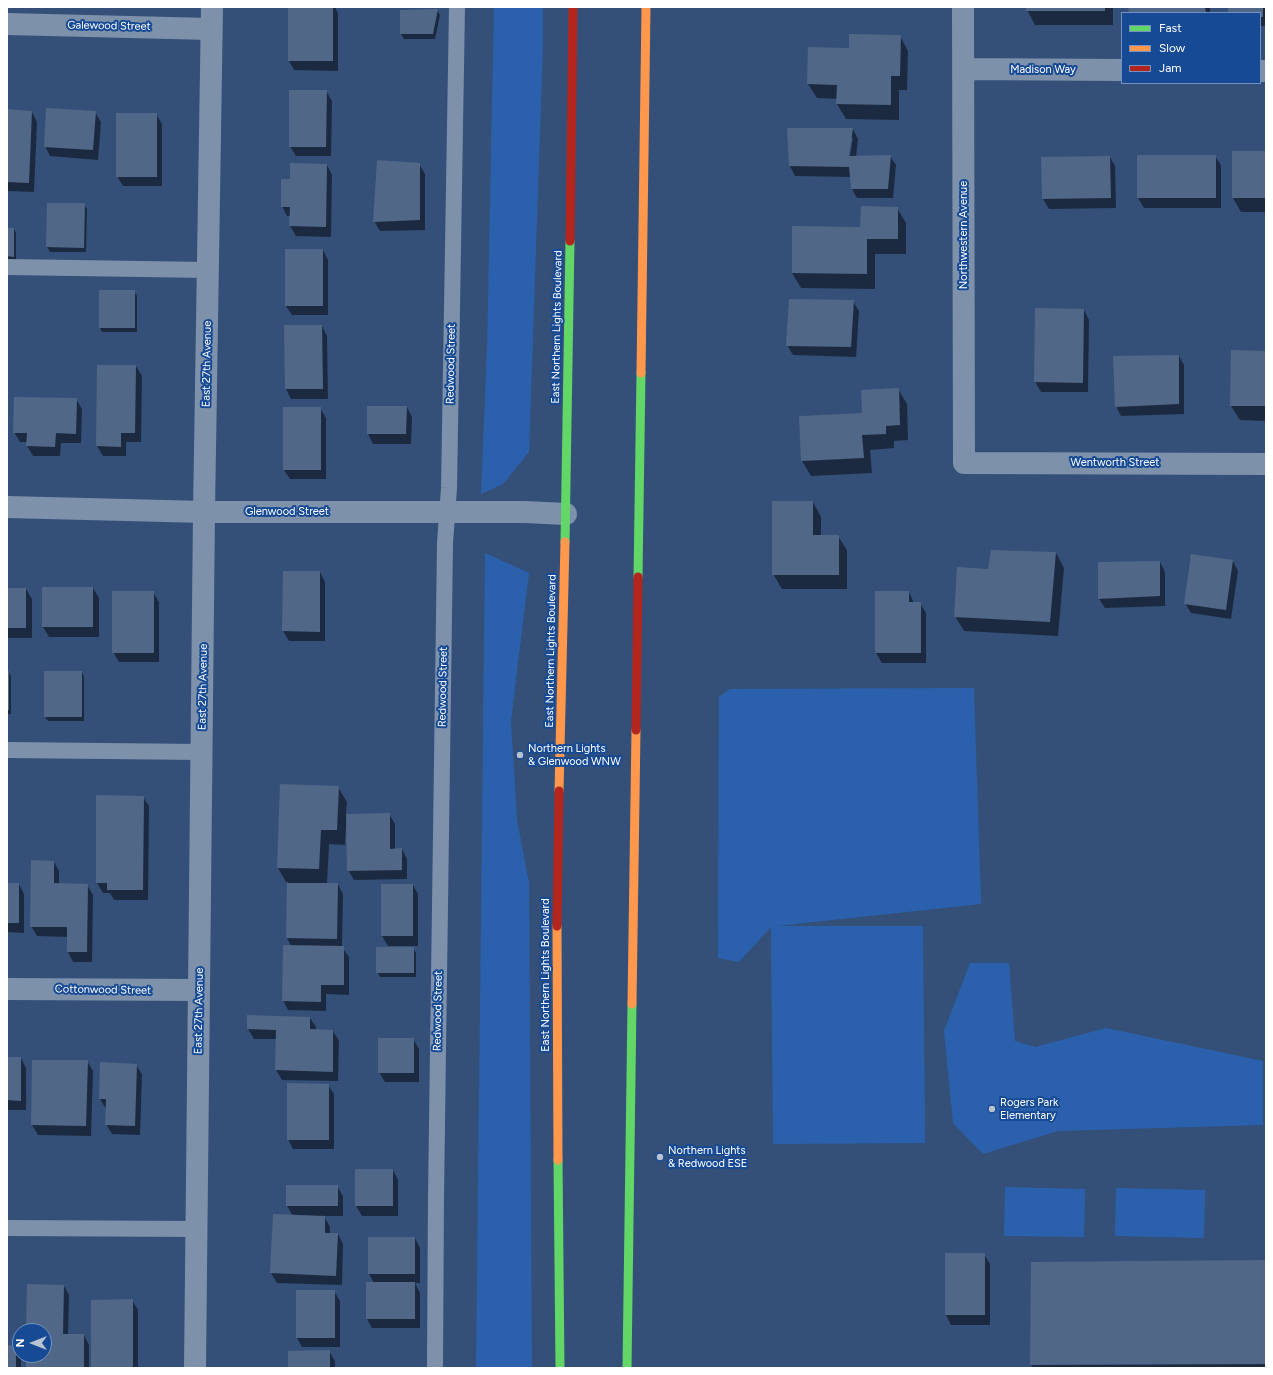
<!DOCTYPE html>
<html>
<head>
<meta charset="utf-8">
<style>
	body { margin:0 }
	#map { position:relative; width:1273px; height:1375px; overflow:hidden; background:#345078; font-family:Figtree,sans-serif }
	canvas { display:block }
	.frame { position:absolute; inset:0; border:8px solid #fff; pointer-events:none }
	.legend { position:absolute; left:1121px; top:12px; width:140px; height:72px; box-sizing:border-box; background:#174a95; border:1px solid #7492bf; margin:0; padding:5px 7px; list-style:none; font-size:12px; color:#fff }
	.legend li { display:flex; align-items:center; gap:8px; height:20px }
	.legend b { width:20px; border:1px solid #7492bf }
	.north { position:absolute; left:12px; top:1323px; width:40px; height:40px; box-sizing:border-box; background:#174a95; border:1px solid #7492bf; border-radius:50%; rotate:270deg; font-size:11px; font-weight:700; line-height:16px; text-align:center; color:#fff }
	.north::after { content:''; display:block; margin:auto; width:14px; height:18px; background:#b8c2d0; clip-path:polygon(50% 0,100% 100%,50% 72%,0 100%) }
</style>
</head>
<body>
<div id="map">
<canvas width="1273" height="1375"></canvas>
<div class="frame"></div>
<ul class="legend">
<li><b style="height:5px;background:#63d668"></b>Fast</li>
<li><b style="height:5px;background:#ff974d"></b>Slow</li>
<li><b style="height:5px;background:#b3261e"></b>Jam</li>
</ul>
<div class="north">N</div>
</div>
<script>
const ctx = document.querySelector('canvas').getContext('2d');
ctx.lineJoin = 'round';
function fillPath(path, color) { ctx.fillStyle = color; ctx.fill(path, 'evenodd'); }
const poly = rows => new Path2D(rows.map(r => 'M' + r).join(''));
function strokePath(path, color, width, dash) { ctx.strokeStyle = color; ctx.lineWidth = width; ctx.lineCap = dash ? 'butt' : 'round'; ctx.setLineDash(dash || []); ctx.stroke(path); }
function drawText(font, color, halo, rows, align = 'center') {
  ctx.font = font + ' Figtree,sans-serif'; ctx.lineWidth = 4; ctx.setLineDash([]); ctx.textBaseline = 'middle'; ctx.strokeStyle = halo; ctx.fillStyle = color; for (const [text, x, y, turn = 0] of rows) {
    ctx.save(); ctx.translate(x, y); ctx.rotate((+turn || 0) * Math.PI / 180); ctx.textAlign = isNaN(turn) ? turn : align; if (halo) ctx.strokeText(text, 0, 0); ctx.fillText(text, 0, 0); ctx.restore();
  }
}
fillPath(poly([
	[494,7,543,7,543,45,529,452,503,484,481,494,487,349],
	[485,553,529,573,511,721,517,820,529,883,532,1368,476,1368],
	[974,688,981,904,777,926,923,926,925,1143,773,1144,771,927,739,962,718,958,719,697,730,689],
	[970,963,1009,963,1015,1041,1035,1047,1106,1028,1263,1061,1263,1125,1058,1131,983,1154,953,1123,944,1031],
	[1005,1187,1085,1189,1084,1237,1004,1236],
	[1116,1188,1205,1190,1204,1238,1115,1236]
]), '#2b61ac');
fillPath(poly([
	[289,7,335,7,338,13,338,71,294,70,289,61],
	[1027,7,1113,7,1113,25,1035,25,1027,10],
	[1129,7,1210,7,1210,13,1130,13],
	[1229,7,1266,7,1266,26,1260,26,1260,13,1229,13],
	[437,10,440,15,435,39,404,39,401,34,401,11],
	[900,36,908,51,907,90,899,90,899,120,846,119,837,104,838,99,817,98,808,84,850,49],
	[326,91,332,101,331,156,296,156,290,146],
	[7,110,32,112,37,122,34,192,7,191],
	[95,112,101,122,98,160,50,156,45,146],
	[156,114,162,124,162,186,123,186,117,176],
	[853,129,858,139,856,157,890,156,896,165,893,198,857,198,852,189,851,177,795,176,790,166],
	[851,138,853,138,849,161,848,161],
	[1266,152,1266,212,1241,212,1233,198],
	[1215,156,1221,165,1221,208,1144,208,1138,198],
	[1110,157,1115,166,1116,208,1049,209,1043,199,1042,158],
	[419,164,425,174,425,230,380,231,374,221],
	[327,165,332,175,331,237,296,236,290,226,291,216,287,216,282,206,291,180],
	[48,204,84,204,87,209,86,252,50,252,47,247],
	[897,208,906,223,906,254,875,254,875,289,801,288,792,273,861,228],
	[7,229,14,229,16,233,16,261,7,261],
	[323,250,328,260,328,315,292,315,286,306],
	[134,291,137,296,137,332,102,332,100,328],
	[853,301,859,311,856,357,793,355,787,345],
	[1084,310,1089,320,1088,392,1041,392,1035,382],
	[285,326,322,326,327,336,328,399,291,399,286,389],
	[1266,352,1266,421,1240,420,1231,406],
	[1179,356,1184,365,1184,414,1121,416,1116,406],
	[136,366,142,376,141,442,126,442,126,456,103,456,97,446],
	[898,389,907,404,908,440,894,441,894,448,870,450,872,473,811,476,802,461,800,416,863,414],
	[76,399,82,409,81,443,61,443,60,456,33,456,27,446,28,442,20,442,14,432],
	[407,407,412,417,411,444,373,444,368,434],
	[320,408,326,418,326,479,290,479,284,470],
	[813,502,821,517,821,536,838,536,847,550,847,589,782,589,773,574],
	[1056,553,1064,568,1058,636,964,631,955,616,989,570],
	[1233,561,1238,571,1231,619,1191,613,1185,603],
	[1160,562,1165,572,1165,606,1105,608,1099,599],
	[284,572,320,572,325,582,325,641,289,641,283,631],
	[43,588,93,588,99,598,99,637,49,637,43,627],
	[7,589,26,589,32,599,32,638,7,638],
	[153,592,159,602,159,662,119,662,113,652],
	[876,592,909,592,914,603,920,603,926,613,926,663,882,663,876,653],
	[7,672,9,672,11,677,11,714,7,714],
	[82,672,84,677,84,721,48,721,45,717],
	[338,787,347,802,346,815,389,814,395,824,395,850,402,849,407,859,407,879,354,880,348,870,347,826,346,826,345,845,329,844,327,884,338,884,343,894,342,947,349,957,349,995,326,994,326,1011,288,1010,283,1000,291,946,287,938,288,882,286,882,278,868],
	[143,797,149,806,148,900,114,900,110,893,103,893,97,883],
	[54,862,59,871,59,884,87,885,93,895,92,962,73,962,68,952,68,937,37,936,31,926],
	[7,884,19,884,24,894,24,933,7,932],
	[413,885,418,894,418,946,388,946,382,936],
	[413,948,416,953,416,977,380,977,377,972],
	[248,1016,310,1018,316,1027,316,1030,333,1031,339,1041,338,1081,282,1080,276,1070,277,1039,254,1039,248,1029],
	[413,1039,419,1049,419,1082,385,1082,379,1072],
	[7,1058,21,1058,26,1068,26,1110,7,1110],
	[87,1061,93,1071,91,1136,38,1135,32,1125],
	[136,1065,142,1074,140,1135,112,1134,106,1124,106,1109,100,1099],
	[328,1085,334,1094,334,1149,293,1149,288,1139],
	[393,1170,398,1180,398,1216,362,1216,356,1206],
	[337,1186,343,1196,343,1216,324,1216,330,1227,330,1234,338,1234,343,1244,342,1285,277,1283,271,1273,293,1216,287,1206],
	[415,1238,420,1248,420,1283,415,1283,420,1293,420,1328,372,1328,367,1319,374,1283,369,1274],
	[984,1254,990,1264,990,1325,951,1325,946,1315],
	[1266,1261,1266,1368,1033,1368,1031,1365],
	[64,1286,69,1295,68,1335,84,1335,89,1345,89,1368,27,1368,27,1355,44,1355,44,1331,27,1331],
	[334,1291,340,1301,340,1347,302,1347,297,1338],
	[132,1300,138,1310,138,1368,92,1368],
	[7,1346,16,1347,21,1356,21,1368,7,1368],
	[329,1351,335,1361,335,1368,289,1368]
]), '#0007');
fillPath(poly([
	[288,7,333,7,333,61,288,61],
	[1026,7,1105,7,1105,11,1026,11],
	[1128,7,1205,7,1206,13,1129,13],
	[1228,7,1263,7,1263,17,1260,17,1260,13,1228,13],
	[438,9,433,34,400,34,400,10],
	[849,34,901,35,900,76,891,76,891,105,836,104,837,85,807,84,808,47,849,48],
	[289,90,327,90,326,147,289,147],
	[46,108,96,111,93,150,44,147],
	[7,109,32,111,29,183,7,182],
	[116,113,157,113,157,177,116,177],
	[787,128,853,128,849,156,891,155,888,189,851,189,849,167,789,166],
	[1232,151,1266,151,1266,198,1232,198],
	[1137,155,1216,155,1216,198,1137,198],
	[1110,156,1111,198,1042,199,1041,157],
	[377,160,420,163,420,220,373,222],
	[290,163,327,164,326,227,289,226,290,207,281,207,281,179,290,179],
	[47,203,85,203,84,248,46,247],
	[861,206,898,207,898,239,867,239,867,274,792,273,792,226,860,227],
	[7,228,14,228,14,257,7,256],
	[285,249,323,249,323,306,285,306],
	[99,290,135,290,135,328,99,328],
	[789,299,854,300,851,347,786,346],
	[1035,308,1084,309,1083,383,1034,382],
	[284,325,322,325,323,389,285,389],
	[1231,350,1266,351,1266,406,1230,406],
	[1179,355,1179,404,1115,407,1113,356],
	[97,365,136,365,135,433,121,433,121,447,96,446],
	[899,388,900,425,886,426,886,434,862,435,864,458,801,461,799,416,862,413,861,390],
	[14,397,77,398,76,434,56,433,55,447,26,446,27,433,13,433],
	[367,406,407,406,406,434,367,434],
	[283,407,321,407,321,470,283,470],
	[772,501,813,501,813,535,839,535,839,575,772,575],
	[991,550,1056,552,1050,622,954,617,957,567,988,569],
	[1191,554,1233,560,1226,610,1184,604],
	[1160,561,1160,596,1098,599,1098,562],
	[283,571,320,571,320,632,282,631],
	[42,587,93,587,93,627,42,627],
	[7,588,26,588,26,628,7,628],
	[112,591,154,591,154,653,112,653],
	[875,591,909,591,909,602,921,602,921,653,875,653],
	[7,671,9,671,9,710,7,710],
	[44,671,82,671,82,717,44,717],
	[280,784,339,786,337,830,321,830,319,869,277,868],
	[96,795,144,796,143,890,107,890,107,883,96,883],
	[390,813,390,849,402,848,402,870,347,871,346,814],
	[31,860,54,861,54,883,88,884,87,952,67,952,67,927,30,927],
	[7,883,19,883,19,923,7,923],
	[287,883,338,883,337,939,286,938],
	[381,884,413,884,413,936,381,936],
	[283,945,344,946,344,985,321,985,321,1002,282,1001],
	[376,947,414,947,414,973,376,973],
	[247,1015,310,1017,310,1029,333,1030,333,1072,275,1070,276,1030,247,1029],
	[378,1038,414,1038,414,1073,378,1073],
	[7,1057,21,1057,21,1101,7,1100],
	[32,1060,88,1060,86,1126,31,1125],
	[100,1062,137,1064,135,1126,105,1125,106,1099,99,1099],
	[287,1083,329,1084,329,1140,287,1140],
	[355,1169,393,1169,393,1206,355,1206],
	[286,1185,338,1185,338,1206,286,1206],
	[273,1214,325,1216,325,1233,338,1233,336,1276,270,1273],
	[368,1237,415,1237,415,1274,368,1274],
	[945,1253,985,1253,985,1315,945,1315],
	[1266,1260,1266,1364,1030,1365,1031,1262],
	[366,1282,415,1282,415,1319,366,1319],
	[27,1284,64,1285,63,1334,84,1334,84,1368,26,1368,26,1355,44,1355,44,1331,26,1331],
	[296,1290,335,1290,335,1338,296,1338],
	[133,1299,133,1368,91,1368,91,1300],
	[7,1345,16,1346,16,1368,7,1368],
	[330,1350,330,1368,288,1368,288,1351]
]), '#516787');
strokePath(poly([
	[7,267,208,270],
	[7,750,202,752],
	[7,1228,197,1229],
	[435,1368,436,1196,445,543,449,488,457,7]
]), '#7d91ab', 16);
strokePath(poly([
	[963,7,964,463,1266,464],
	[7,24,211,29],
	[964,69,1122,70],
	[1260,71,1266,71],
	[7,507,204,512,525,512,566,514],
	[7,989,199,990],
	[195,1368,204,512,212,7]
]), '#7d91ab', 22);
strokePath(poly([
	[565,542,570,241],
	[638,577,641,373],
	[558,1160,560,1368],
	[627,1368,632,1004]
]), '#63d668', 9);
strokePath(poly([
	[641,373,646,7],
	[559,791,565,542],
	[557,926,558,1160],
	[632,1004,636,730]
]), '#ff974d', 9);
strokePath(poly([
	[570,241,573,7],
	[636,730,638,577],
	[557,926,559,791]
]), '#b3261e', 9);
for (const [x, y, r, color] of [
	[520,755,4,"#b8c2d0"],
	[992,1109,4,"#b8c2d0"],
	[660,1157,4,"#b8c2d0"]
]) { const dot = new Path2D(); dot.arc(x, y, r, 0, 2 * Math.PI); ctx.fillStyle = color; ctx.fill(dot); strokePath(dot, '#174a95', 1.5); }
drawText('11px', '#fff', '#174a95', [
	["Galewood Street",109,26,1],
	["Madison Way",1043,70],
	["Northwestern Avenue",964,235,-90],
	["East Northern Lights Boulevard",557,327,-89],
	["East 27th Avenue",207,364,-89],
	["Redwood Street",451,364,-89],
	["Wentworth Street",1115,463],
	["Glenwood Street",287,512],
	["East Northern Lights Boulevard",551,651,-89],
	["East 27th Avenue",203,687,-89],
	["Redwood Street",443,687,-89],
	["East Northern Lights Boulevard",546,975,-90],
	["Cottonwood Street",103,990,1],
	["East 27th Avenue",199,1011,-89],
	["Redwood Street",438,1011,-89]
]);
drawText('11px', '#fff', '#174a95', [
	["Northern Lights",528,749],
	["& Glenwood WNW",528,762],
	["Rogers Park",1000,1103],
	["Elementary",1000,1116],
	["Northern Lights",668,1151],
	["& Redwood ESE",668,1164]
], 'left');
</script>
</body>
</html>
